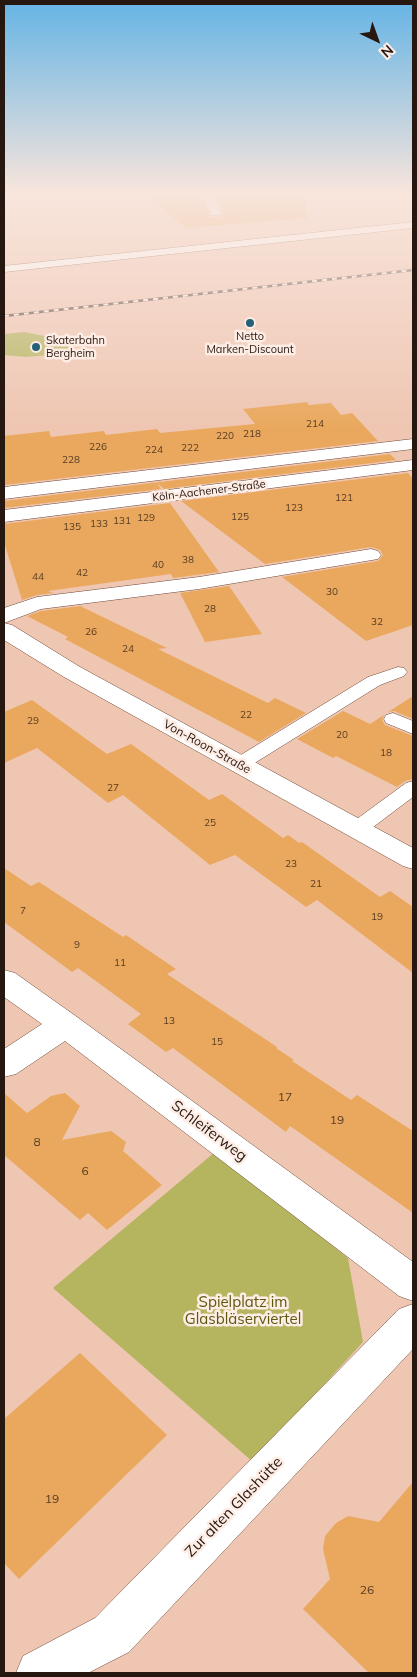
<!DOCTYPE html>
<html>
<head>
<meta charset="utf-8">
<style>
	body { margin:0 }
	#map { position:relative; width:417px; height:1677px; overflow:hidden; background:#efc6b2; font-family:Mulish,sans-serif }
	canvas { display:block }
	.frame { position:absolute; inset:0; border:5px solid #261710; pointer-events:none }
	.north { position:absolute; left:352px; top:15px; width:50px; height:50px; -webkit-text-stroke:4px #feede5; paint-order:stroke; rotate:138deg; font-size:14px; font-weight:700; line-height:20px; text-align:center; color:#261710 }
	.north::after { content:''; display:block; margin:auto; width:18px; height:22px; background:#261710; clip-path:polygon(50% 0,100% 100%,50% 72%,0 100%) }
</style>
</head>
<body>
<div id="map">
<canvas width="417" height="1677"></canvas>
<div class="frame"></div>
<div class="north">N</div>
</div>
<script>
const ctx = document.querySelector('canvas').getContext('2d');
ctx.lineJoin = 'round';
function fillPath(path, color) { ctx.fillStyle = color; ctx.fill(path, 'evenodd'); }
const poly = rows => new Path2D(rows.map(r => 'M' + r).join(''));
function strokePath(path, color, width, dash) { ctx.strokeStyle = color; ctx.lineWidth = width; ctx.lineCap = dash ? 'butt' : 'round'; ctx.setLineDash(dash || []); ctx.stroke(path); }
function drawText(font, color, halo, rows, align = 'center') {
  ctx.font = font + ' Mulish,sans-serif'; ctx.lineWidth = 5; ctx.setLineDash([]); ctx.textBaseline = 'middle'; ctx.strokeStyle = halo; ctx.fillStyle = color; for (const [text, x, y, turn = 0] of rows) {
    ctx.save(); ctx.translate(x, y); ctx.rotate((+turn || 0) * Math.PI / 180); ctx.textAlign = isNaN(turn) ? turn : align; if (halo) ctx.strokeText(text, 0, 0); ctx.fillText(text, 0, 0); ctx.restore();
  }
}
fillPath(poly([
	[24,332,65,340,72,353,26,357,4,355,4,334],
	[215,1152,348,1258,363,1342,253,1462,53,1288]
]), '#b5b45f');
fillPath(poly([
	[146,195,199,195,211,217,219,217,223,213,213,195,306,195,307,218,186,228],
	[307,402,309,405,331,403,341,415,352,413,378,441,4,485,4,436,49,431,51,437,104,431,106,435,157,429,160,433,255,424,243,409],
	[390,454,396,460,164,489,157,483,161,489,4,508,4,501],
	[408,473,413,479,413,625,366,641,282,577,378,561,383,555,380,550,371,547,265,564,181,501],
	[170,503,219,572,173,578,171,574,48,591,53,593,37,595,22,600,4,542,4,524],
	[229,586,262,634,205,642,180,593],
	[80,606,167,648,158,649,268,703,275,698,306,713,259,742,65,639,68,637,27,616,41,611],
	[413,696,413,719,394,711,388,712],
	[32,700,107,754,131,744,209,800,222,794,283,838,288,835,299,843,302,842,380,897,390,891,413,907,413,973,317,900,306,907,235,855,210,865,123,795,108,803,37,748,4,763,4,712],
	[343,711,370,724,384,715,382,720,385,725,413,736,413,779,405,781,397,787,336,756,333,758,297,739],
	[4,868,31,886,39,882,123,937,126,935,176,969,167,974,277,1047,276,1048,294,1060,292,1061,351,1100,357,1095,413,1131,413,1213,290,1126,286,1132,173,1048,166,1052,128,1024,141,1014,78,968,72,972,4,922],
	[4,1093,27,1113,51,1096,65,1093,80,1106,62,1140,111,1131,126,1142,123,1151,162,1185,107,1230,88,1213,80,1220,4,1155],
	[80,1353,167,1435,19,1579,4,1563,4,1419],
	[413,1482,413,1673,369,1673,303,1609,330,1579,323,1549,325,1536,336,1523,348,1516,379,1522]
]), '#e9a85d');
const service = poly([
	[413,222,413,228,4,272,4,266,413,222],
	[398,667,404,668,407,672,404,676,380,685,245,769,238,771,231,769,228,765,231,761,368,677,398,667],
	[393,713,413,721,413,734,386,723,384,719,386,715,393,713],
	[413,781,413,797,364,834,357,836,350,834,346,829,350,824,406,783,413,781]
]);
const minor = poly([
	[201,195,211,195,221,212,219,215,211,215,201,195],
	[413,460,413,470,4,522,4,510,413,460],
	[371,549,378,551,381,555,378,559,199,589,41,609,4,623,4,608,37,597,199,577,371,549],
	[4,623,12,625,80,667,413,848,413,869,403,866,64,677,4,640,4,623],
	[4,970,15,973,77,1017,413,1262,413,1301,399,1296,65,1041,16,1074,4,1077,4,1049,42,1024,4,997,4,970],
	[413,1304,413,1349,129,1652,88,1673,16,1673,23,1656,95,1618,399,1309,413,1304]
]);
const secondary = poly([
	[413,439,413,449,4,499,4,487,413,439]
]);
strokePath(service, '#6d4b39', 1);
strokePath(minor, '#6d4b39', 1);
strokePath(secondary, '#6d4b39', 1);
fillPath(service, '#fff');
fillPath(minor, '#fff');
fillPath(secondary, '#fff');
const rail = poly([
	[4,316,413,270]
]);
strokePath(rail, '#5d473c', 2.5);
strokePath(rail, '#feede5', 2, [5]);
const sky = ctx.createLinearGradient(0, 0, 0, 429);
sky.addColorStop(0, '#65b4e5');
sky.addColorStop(0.45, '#f8e5dc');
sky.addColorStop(1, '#f8e5dc00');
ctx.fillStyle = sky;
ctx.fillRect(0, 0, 417, 429);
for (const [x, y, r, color] of [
	[250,323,5,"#246078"],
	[36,347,5,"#246078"]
]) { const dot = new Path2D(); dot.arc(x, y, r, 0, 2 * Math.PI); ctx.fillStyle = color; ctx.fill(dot); strokePath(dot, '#feede5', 2); }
drawText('10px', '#573b23', null, [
	["214",315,424],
	["218",252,434],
	["220",225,436],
	["226",98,447],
	["222",190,448],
	["224",154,450],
	["228",71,460],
	["121",344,498],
	["123",294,508],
	["125",240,517],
	["129",146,518],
	["131",122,521],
	["133",99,524],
	["135",72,527],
	["38",188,560],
	["40",158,565],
	["42",82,573],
	["44",38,577],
	["30",332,592],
	["28",210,609],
	["32",377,622],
	["26",91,632],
	["24",128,649],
	["22",246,715],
	["29",33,721],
	["20",342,735],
	["18",386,753],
	["27",113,788],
	["25",210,823],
	["23",291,864],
	["21",316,884],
	["7",23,911],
	["19",377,917],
	["9",77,945],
	["11",120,963],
	["13",169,1021],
	["15",217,1042]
]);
drawText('11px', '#261710', '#feede5', [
	["Netto",250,337],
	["Marken-Discount",250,350],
	["Skaterbahn",46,341,"left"],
	["Bergheim",46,354,"left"]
]);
drawText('11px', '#261710', '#feede5', [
	["Köln-Aachener-Straße",209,491,-7]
]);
drawText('12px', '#261710', '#feede5', [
	["Von-Roon-Straße",207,747,29]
]);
drawText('12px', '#573b23', null, [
	["17",285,1097],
	["19",337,1120],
	["8",37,1142],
	["6",85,1171],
	["19",52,1499],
	["26",367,1590]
]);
drawText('15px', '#261710', '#feede5', [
	["Schleiferweg",209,1131,37],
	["Zur alten Glashütte",234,1507,-46]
]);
drawText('15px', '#5b5910', '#feede5', [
	["Spielplatz im",243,1302],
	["Glasbläserviertel",243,1319]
]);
</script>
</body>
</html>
